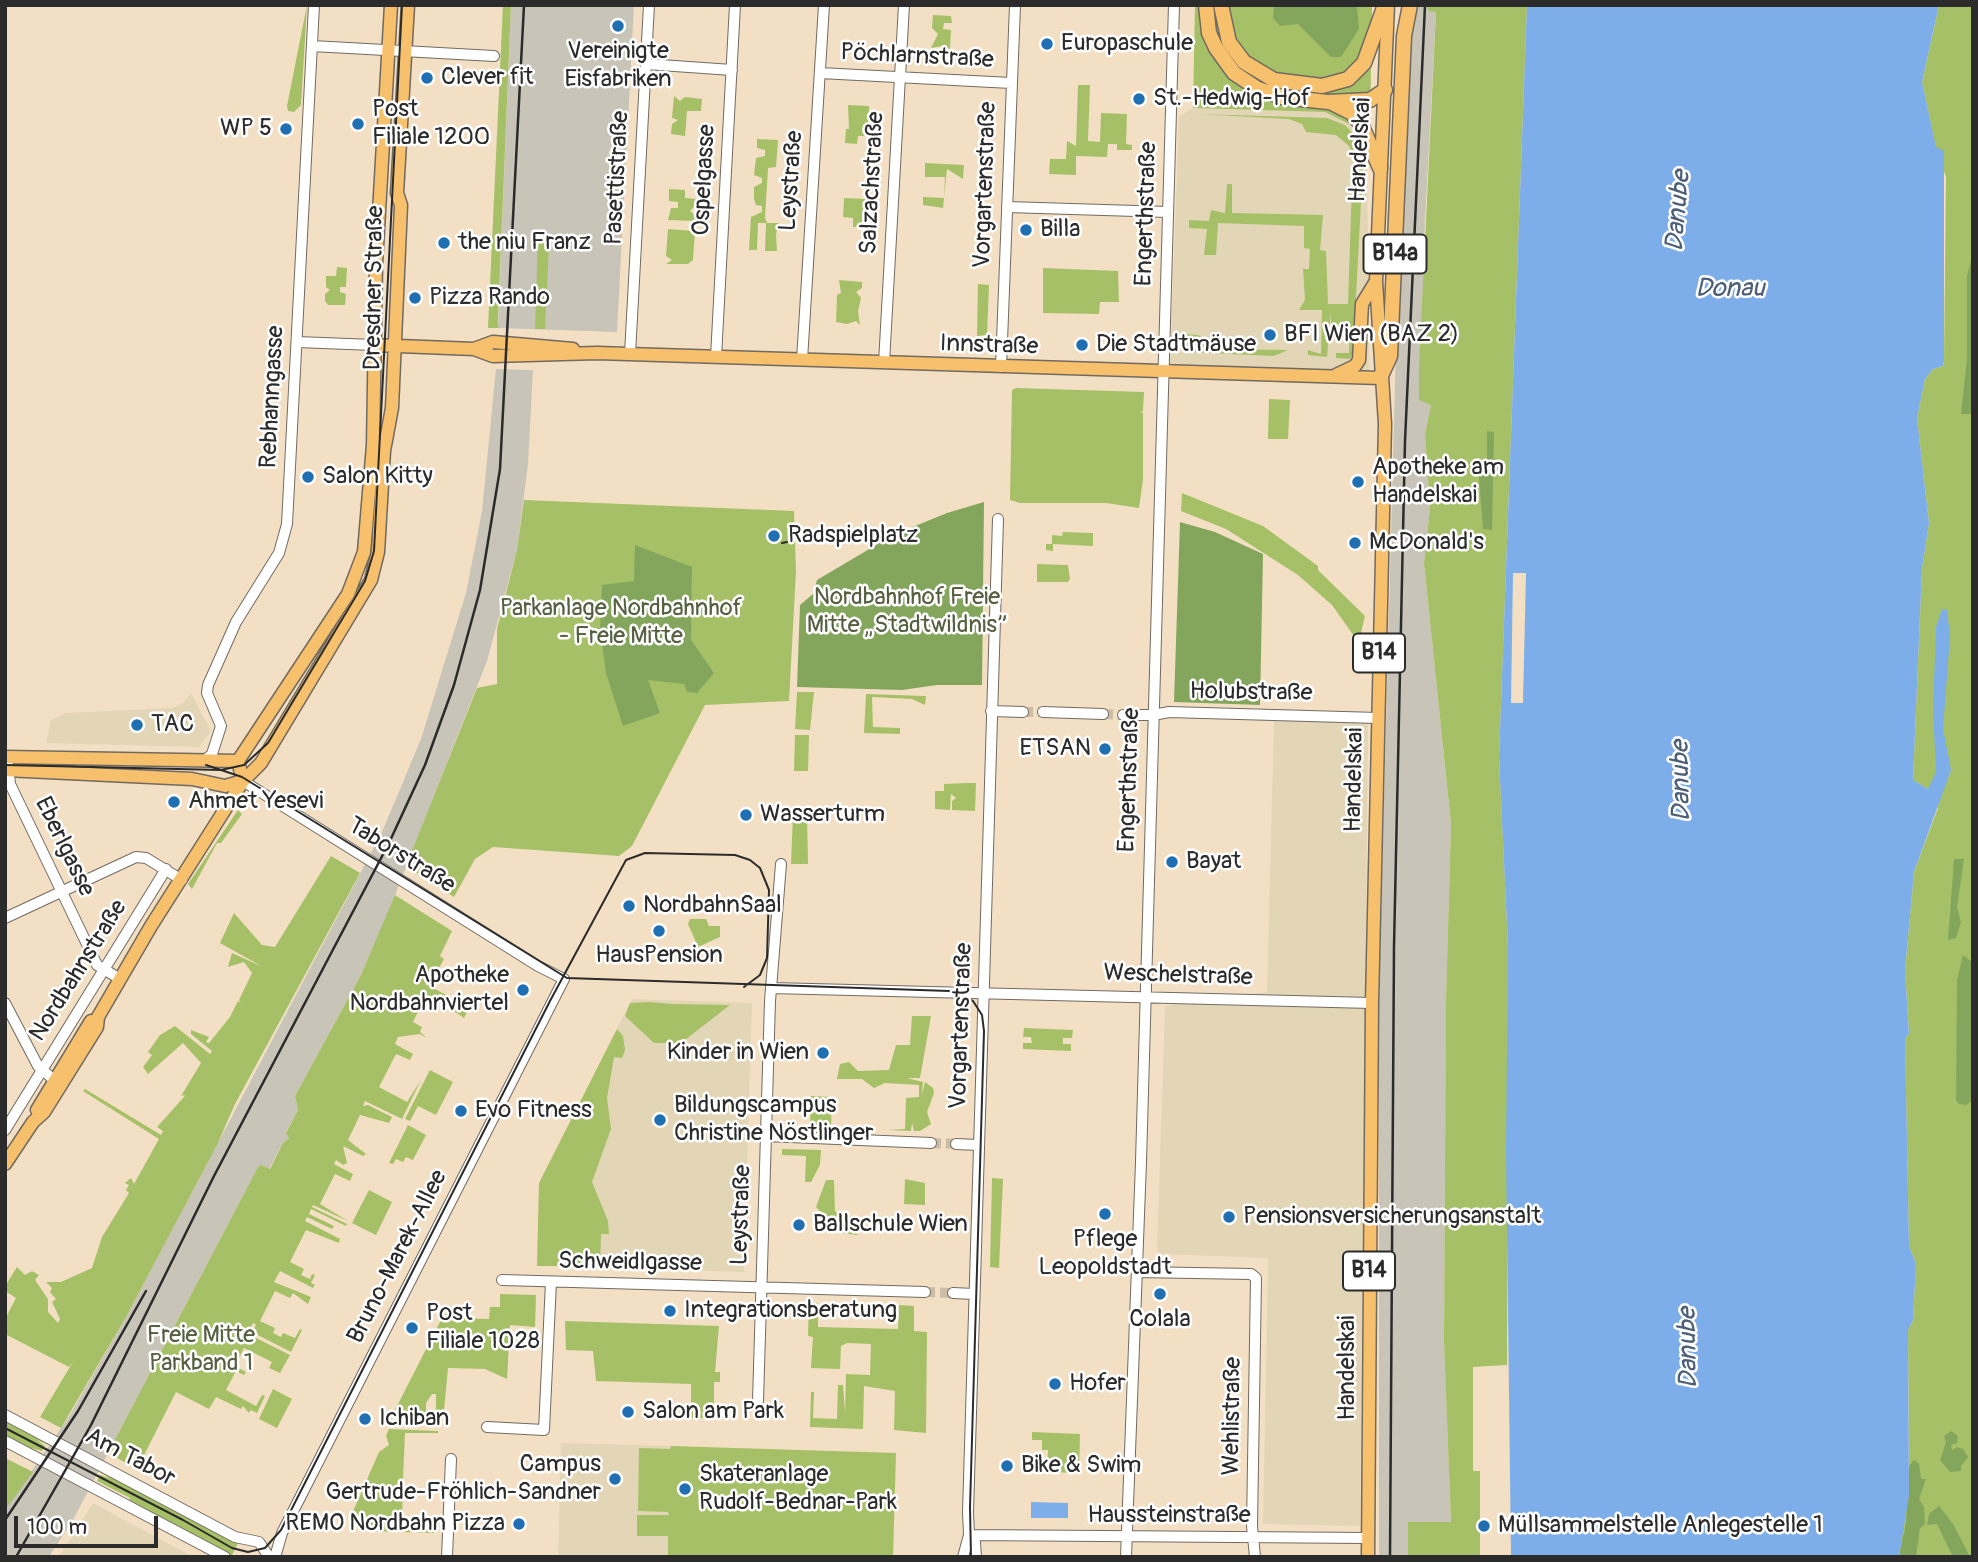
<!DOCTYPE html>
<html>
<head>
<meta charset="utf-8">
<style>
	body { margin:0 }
	#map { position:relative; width:1978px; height:1562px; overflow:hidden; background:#f3e0c4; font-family:Pangolin,sans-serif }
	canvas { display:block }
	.frame { position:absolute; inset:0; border:7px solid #2b2b2b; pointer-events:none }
	.scale { position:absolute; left:14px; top:1516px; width:144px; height:32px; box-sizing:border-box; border:4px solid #2b2b2b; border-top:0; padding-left:9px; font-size:21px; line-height:24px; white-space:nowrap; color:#2b2b2b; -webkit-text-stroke:5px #fff; paint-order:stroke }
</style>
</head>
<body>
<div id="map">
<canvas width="1978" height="1562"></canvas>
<div class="frame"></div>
<div class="scale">100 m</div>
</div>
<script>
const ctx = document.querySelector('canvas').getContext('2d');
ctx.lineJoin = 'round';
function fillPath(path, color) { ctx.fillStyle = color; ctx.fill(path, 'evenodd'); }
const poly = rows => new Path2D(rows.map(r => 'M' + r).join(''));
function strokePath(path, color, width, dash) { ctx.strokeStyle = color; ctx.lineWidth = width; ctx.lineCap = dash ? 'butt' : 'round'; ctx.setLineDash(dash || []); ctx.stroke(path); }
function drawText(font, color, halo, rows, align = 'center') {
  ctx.font = font + ' Pangolin,sans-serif'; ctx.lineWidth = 5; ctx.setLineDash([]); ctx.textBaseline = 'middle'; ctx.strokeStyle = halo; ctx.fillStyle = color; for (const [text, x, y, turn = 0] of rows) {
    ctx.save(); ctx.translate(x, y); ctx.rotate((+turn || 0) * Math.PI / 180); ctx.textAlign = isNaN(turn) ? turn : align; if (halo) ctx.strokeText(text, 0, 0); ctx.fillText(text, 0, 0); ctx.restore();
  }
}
fillPath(poly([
	[1193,108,1325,112,1355,127,1367,153,1369,374,1170,363,1179,116],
	[191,693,211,731,199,747,46,743,51,720,66,713,171,708,182,704],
	[1274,720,1368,722,1360,1526,1263,1524,1268,1258,1161,1254,1157,1250,1165,1006,1267,992],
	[632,999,752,1003,744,1272,537,1266,539,1183],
	[561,1443,671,1446,668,1557,558,1557],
	[93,1503,193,1557,59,1557]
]), '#e2d6b7');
fillPath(poly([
	[511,5,634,5,617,332,498,328],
	[1413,5,1428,5,1428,11,1436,11,1424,240,1431,405,1425,434,1430,509,1424,563,1451,824,1446,1000,1444,1342,1451,1523,1408,1522,1408,1557,1379,1557,1379,996,1396,345],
	[496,369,533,370,528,464,517,550,487,661,386,918,361,975,295,1096,298,1110,286,1132,290,1137,283,1143,269,1169,261,1165,258,1167,74,1518,49,1557,5,1557,5,1510,70,1415,126,1317,382,832,421,739,466,593,482,511]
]), '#c8c4b8');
fillPath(poly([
	[307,5,301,105,294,112,288,111,287,106],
	[503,5,511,5,498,318,498,328,488,328],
	[1195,5,1372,5,1370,122,1355,127,1325,112,1193,108],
	[1428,5,1527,5,1499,757,1508,947,1507,1365,1473,1367,1473,1471,1480,1471,1480,1557,1408,1557,1408,1522,1451,1522,1444,1342,1446,1000,1451,824,1424,563,1430,509,1425,434,1431,405,1419,400,1419,367,1436,12,1428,11],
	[1939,5,1973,5,1973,1557,1899,1557,1909,1466,1908,1330,1913,1320,1916,1264,1909,1246,1905,1038,1909,1034,1905,970,1914,872,1938,808,1928,789,1913,780,1922,568,1929,523,1917,418,1925,379,1933,369,1943,366,1944,361,1946,177,1936,148,1922,82],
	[933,15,951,16,952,23,944,23,943,29,951,30,950,49,943,46,931,48,938,34,932,28],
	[1078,85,1090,85,1088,141,1100,142,1101,113,1127,114,1126,144,1132,145,1132,150,1117,150,1117,144,1108,144,1107,157,1076,156,1076,175,1049,174,1050,159,1066,159,1067,141,1076,146],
	[674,96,680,101,685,97,702,99,701,111,687,111,685,136,671,134,672,124,678,120,672,118],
	[848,105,869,106,869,111,872,111,869,136,858,136,857,144,845,143,846,129,849,129],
	[1198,114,1327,118,1345,125,1356,137,1363,165,1353,353,1350,359,1336,358,1336,353,1349,353,1350,326,1331,325,1331,310,1327,357,1308,355,1308,350,1321,354,1322,310,1299,310,1305,300,1303,269,1309,269,1310,249,1304,248,1304,226,1218,223,1216,255,1204,255,1207,229,1189,228,1189,220,1209,221,1211,210,1225,213,1227,184,1232,184,1232,213,1323,215,1320,250,1326,251,1328,304,1348,304,1353,154,1349,146,1336,135,1306,132,1302,124,1289,119],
	[757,139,778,140,776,167,768,168,765,218,767,223,779,223,776,234,777,251,765,251,766,223,758,223,757,250,749,250,751,217,762,212,762,206,756,205,754,199,754,187,762,183,762,178,754,175,756,158,765,156,765,150,757,148],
	[925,163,964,165,963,179,947,169,943,208,923,205,923,197,944,198,945,177,925,177],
	[669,189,685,190,685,198,696,199,696,205,690,211,695,215,695,221,668,220,671,208,678,208,678,202,669,201],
	[844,198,866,199,865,227,853,227,853,218,843,217],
	[668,229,695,231,693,260,688,264,666,264,672,260,666,256],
	[538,237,543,238,549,247,545,329,535,329],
	[337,267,347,268,346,287,340,287,340,292,346,294,345,305,328,305,325,301,325,294,330,290,326,287,326,276,336,276],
	[1043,268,1118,271,1119,302,1100,302,1099,314,1043,313],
	[839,280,862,282,862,288,856,292,861,298,858,311,860,325,856,321,847,324,836,322,837,295,841,293],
	[978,284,989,285,987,335,977,336],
	[1186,334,1198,335,1210,342,1210,349,1288,350,1274,356,1186,352],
	[1016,388,1144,392,1143,411,1140,412,1143,413,1143,480,1139,508,1106,503,1020,503,1010,500,1012,390],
	[1269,399,1290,400,1288,439,1268,439],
	[1182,493,1263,526,1318,566,1318,570,1365,616,1360,637,1354,636,1332,605,1298,575,1226,529,1181,511],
	[524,500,794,511,796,571,789,701,705,705,632,846,619,856,493,847,475,859,454,897,406,866,477,688,497,684,497,629,517,550],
	[1063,532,1093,533,1093,546,1053,544,1053,551,1046,550,1046,544,1052,544,1052,535,1062,536],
	[1037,564,1068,565,1070,579,1068,582,1037,582],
	[797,692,814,692,810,730,795,729],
	[866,694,926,696,925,705,912,699,872,697,873,727,900,728,900,734,864,733],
	[795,735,809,735,808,771,794,771],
	[968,783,976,783,975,811,952,810,952,801,956,798,951,794,950,810,935,809,935,791,944,791,944,784],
	[238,810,242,814,221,843,217,843,192,889,188,884],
	[793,814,807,814,808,864,791,864],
	[331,856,360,873,235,1104,217,1145,126,1317,61,1428,40,1417,74,1360,69,1367,5,1334,5,1319,16,1298,5,1291,5,1286,17,1267,25,1275,32,1271,39,1275,35,1280,48,1299,48,1312,58,1323,60,1319,52,1302,56,1299,50,1292,52,1288,46,1282,61,1282,92,1268,102,1237,129,1193,126,1190,129,1185,125,1183,131,1178,134,1184,159,1139,83,1091,85,1089,161,1135,163,1131,157,1127,184,1097,185,1095,181,1096,201,1063,183,1043,148,1074,143,1067,152,1055,148,1052,160,1035,175,1026,210,1054,212,1051,191,1034,191,1030,209,1037,206,1042,209,1043,230,1017,238,1001,241,1003,239,1000,252,973,244,962,228,967,232,953,263,967,220,943,234,913,262,945,275,947],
	[395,895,452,931,440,956,444,959,438,970,449,976,445,983,435,978,432,984,425,984,470,1007,464,1018,448,1007,451,1001,439,994,436,1000,426,995,413,1022,422,1027,420,1032,427,1038,420,1034,398,1037,395,1044,413,1054,410,1060,396,1054,379,1087,407,1102,421,1080,402,1119,365,1101,363,1106,368,1105,392,1117,389,1123,360,1115,348,1140,366,1154,363,1156,343,1146,347,1163,343,1165,336,1160,334,1164,353,1174,350,1181,335,1174,320,1204,348,1221,313,1205,312,1207,347,1224,346,1226,311,1209,309,1214,334,1226,332,1229,307,1217,305,1221,340,1239,339,1243,306,1230,290,1262,304,1269,301,1275,310,1279,312,1274,315,1275,311,1283,315,1285,313,1288,280,1271,274,1282,311,1297,308,1304,293,1293,290,1298,275,1291,260,1321,275,1328,273,1333,281,1337,283,1333,295,1338,300,1329,302,1330,291,1352,252,1332,256,1325,253,1323,248,1334,290,1355,280,1373,269,1368,272,1362,244,1348,235,1366,246,1372,244,1375,236,1371,226,1390,256,1406,262,1395,265,1396,257,1413,251,1410,249,1413,243,1406,241,1409,216,1397,209,1409,176,1392,137,1469,108,1453,258,1167,261,1165,270,1169,283,1143,289,1138,286,1133,298,1110,295,1096,361,975],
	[690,919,706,919,709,926,720,926,720,937,698,947,688,924],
	[649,1002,672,1004,730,1005,681,1043,654,1043,625,1016,630,1003],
	[912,1016,931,1016,920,1078,907,1078,923,1082,922,1095,925,1082,933,1088,934,1093,927,1112,931,1124,920,1131,914,1131,912,1123,911,1131,888,1130,905,1129,906,1098,919,1097,919,1085,885,1083,874,1088,862,1079,837,1079,840,1064,849,1062,858,1071,889,1070,896,1045,910,1045],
	[1024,1028,1073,1030,1072,1038,1063,1038,1063,1044,1071,1044,1071,1051,1023,1049,1023,1043,1032,1043,1031,1037,1023,1037],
	[617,1029,623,1036,625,1050,622,1058,614,1057,607,1098,611,1129,592,1182,608,1221,609,1234,601,1234,600,1266,537,1266,539,1183],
	[430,1070,453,1082,436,1115,418,1106,410,1121,405,1119],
	[811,1096,832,1097,831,1128,810,1127],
	[408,1125,426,1135,413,1160,406,1157,403,1162,396,1159,393,1164,389,1163],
	[782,1149,821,1150,820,1165,811,1182,805,1182,806,1156,782,1155],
	[992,1178,1003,1179,999,1268,990,1267],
	[905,1179,925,1183,925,1205,904,1204],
	[826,1180,834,1180,835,1211,845,1220,851,1216,860,1218,862,1223,857,1235,843,1233,844,1222,827,1220,816,1207],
	[369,1190,392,1202,376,1235,352,1223],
	[500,1294,536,1295,535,1327,510,1325,507,1379,485,1369,448,1368,444,1411,436,1411,436,1394,432,1394,426,1403,426,1416,395,1410,444,1314,452,1314,452,1318,489,1319,490,1307,500,1307],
	[809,1303,818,1303,818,1327,898,1329,899,1305,914,1306,914,1331,927,1332,926,1433,894,1430,895,1391,864,1386,863,1429,810,1427,811,1392,814,1392,813,1418,837,1419,838,1385,843,1385,845,1412,846,1374,870,1375,871,1344,847,1343,841,1346,840,1369,811,1368,813,1337,808,1336],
	[565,1321,719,1326,715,1372,720,1372,720,1382,714,1382,714,1418,691,1418,691,1384,596,1381,593,1351,566,1350],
	[273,1389,292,1399,277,1428,259,1419],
	[5,1418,51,1443,49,1445,37,1440,45,1446,42,1451,31,1448,43,1454,41,1457,5,1438],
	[389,1429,438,1431,438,1433,405,1433,403,1479,402,1523,435,1525,434,1533,369,1531,367,1517,351,1516,379,1452,389,1445,386,1436],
	[1032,1432,1080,1434,1079,1473,1047,1472,1048,1450,1042,1450,1042,1440,1032,1440],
	[671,1446,896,1453,893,1557,668,1557,668,1536,637,1536,637,1515,669,1515,668,1512,638,1511,639,1448,670,1449],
	[5,1458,33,1472,5,1510],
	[99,1468,238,1543,231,1557,128,1503,130,1498,97,1481,100,1475,110,1478,98,1471]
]), '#a6c067');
fillPath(poly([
	[1274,5,1357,5,1359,29,1341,57,1331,57,1298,24,1280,26,1273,18],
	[1973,253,1973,414,1961,414,1967,358,1967,276],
	[1487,431,1494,432,1492,530,1483,529,1479,479,1479,460,1487,459],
	[984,502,982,685,937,685,902,690,797,687,800,605,813,594,817,580,893,535,947,513],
	[1180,522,1215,532,1263,554,1260,705,1174,702],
	[635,545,692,567,691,640,714,673,697,693,687,692,684,684,648,680,660,713,623,726,606,673,600,628,602,585,634,581],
	[1954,859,1964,859,1957,907,1961,922,1956,938,1948,940],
	[1963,955,1973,963,1973,1100,1966,1105,1959,1104,1956,1100,1957,980],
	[1951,1431,1958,1436,1957,1443,1951,1445,1952,1450,1957,1447,1963,1449,1968,1457,1961,1466,1961,1471,1950,1472,1940,1460,1946,1442,1944,1436],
	[1914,1460,1919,1464,1921,1479,1926,1479,1919,1499,1924,1507,1925,1524,1920,1528,1916,1557,1899,1557,1906,1523,1909,1466],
	[1939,1506,1953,1524,1970,1557,1953,1557,1937,1524,1927,1525,1929,1514]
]), '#84a65c');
fillPath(poly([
	[1527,5,1939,5,1922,82,1936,147,1944,151,1944,361,1943,366,1933,369,1925,379,1917,418,1929,523,1922,568,1913,780,1928,789,1936,772,1933,709,1936,627,1942,609,1947,610,1950,636,1943,729,1951,770,1914,872,1905,970,1909,1034,1905,1038,1909,1246,1916,1264,1913,1320,1908,1330,1909,1495,1899,1557,1511,1557,1506,1151,1508,947,1499,757],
	[1031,1502,1068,1503,1068,1518,1031,1518]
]), '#7eaee9');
fillPath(poly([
	[1513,573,1526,573,1523,703,1511,703]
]), '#f3e0c4');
strokePath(poly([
	[1023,712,1043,712],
	[1103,714,1123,715],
	[931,1143,956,1144],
	[925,1292,953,1293]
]), '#cbbca5', 10, [10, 5]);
const minor = poly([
	[312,46,494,56],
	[646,64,732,70],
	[820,73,1011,83],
	[1007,207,1168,212],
	[297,342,374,345],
	[630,354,649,5],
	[716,357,735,5],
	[802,360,824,5],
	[884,363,904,5],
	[1001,367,1015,5],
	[991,711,1023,712],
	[1043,712,1103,714],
	[1123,715,1153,715,1169,712,1378,718],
	[204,761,212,754,221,726,207,693,208,685,236,622,279,553,287,524,314,5],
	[8,765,10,784,97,965,120,979],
	[243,781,538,966,564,979,282,1533,275,1557],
	[5,918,136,857,146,858,182,880],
	[771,988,1372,1003],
	[5,1003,38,1066,54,1080],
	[5,1130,166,869],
	[766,1136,931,1143],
	[956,1144,978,1145],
	[1137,1272,1251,1274,1256,1278,1252,1526,1255,1557],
	[502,1280,925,1292],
	[953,1293,974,1294],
	[758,1401,770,1001,781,864],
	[5,1415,235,1537,259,1542,269,1557],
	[487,1427,544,1430,551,1282],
	[5,1441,225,1557],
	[969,1535,1367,1538],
	[447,1557,451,1459],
	[963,1557,969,1535],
	[976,1557,975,1542,969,1535,968,1512,998,519],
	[1126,1557,1141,1162,1174,5]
]);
const major = poly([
	[374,345,474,349,493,356,597,353,1380,378],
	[474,349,493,342,573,349],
	[1336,375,1355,366,1359,360,1362,304,1376,281],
	[5,757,238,761],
	[5,770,192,779,225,786,243,781],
	[243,781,238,761,348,594,364,552,373,445,376,264,391,5],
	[37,1110,91,1021],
	[5,1164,33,1122,44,1112,97,1027,98,1017,151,926,243,781,261,763,371,580,378,552,384,451,392,408,401,205,397,193,408,5],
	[1368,1557,1372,1003,1385,424,1376,281,1388,5]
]);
const highway = poly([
	[1206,5,1209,33,1216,48,1234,73,1258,89,1282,97,1328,102,1370,100,1385,90],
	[1221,5,1229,42,1244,62,1274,80,1322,86,1348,79,1364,63,1385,5],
	[1330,102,1352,113,1361,124,1380,168],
	[1380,378,1390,356,1404,36,1410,5]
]);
strokePath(minor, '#716a61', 12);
strokePath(major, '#716a61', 15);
strokePath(highway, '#716a61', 17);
strokePath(minor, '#fff', 10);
strokePath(major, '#f7c06c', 12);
strokePath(highway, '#f7c06c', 14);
strokePath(poly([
	[782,543,787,542],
	[5,765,221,770,244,765,268,743,365,581,374,551,402,5],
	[206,765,242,777,567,978,949,991,973,1001,982,1015,984,1031,970,1507,971,1557],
	[5,1428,183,1520,232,1548,248,1552,265,1548,281,1530,550,1001,626,860,645,853,735,855,750,860,760,868,769,890,767,958,760,975,744,987]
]), '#2b2b2b', 2);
strokePath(poly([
	[5,1520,78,1411,146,1291],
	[16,1557,91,1425,214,1176,389,843,425,765,454,685,480,590,500,469,524,5],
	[1390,1557,1394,946,1405,441,1425,5]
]), '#2b2b2b', 2.5);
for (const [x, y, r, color] of [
	[618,26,7,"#1f6fb2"],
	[1047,44,7,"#1f6fb2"],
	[427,78,7,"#1f6fb2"],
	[1139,99,7,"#1f6fb2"],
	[358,124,7,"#1f6fb2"],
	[286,129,7,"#1f6fb2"],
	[1026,230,7,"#1f6fb2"],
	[444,243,7,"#1f6fb2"],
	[415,298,7,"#1f6fb2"],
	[1270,335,7,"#1f6fb2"],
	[1082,345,7,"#1f6fb2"],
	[308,477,7,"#1f6fb2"],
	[1358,482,7,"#1f6fb2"],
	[774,536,7,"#1f6fb2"],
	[1355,543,7,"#1f6fb2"],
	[137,725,7,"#1f6fb2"],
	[1105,749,7,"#1f6fb2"],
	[174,802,7,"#1f6fb2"],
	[746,815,7,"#1f6fb2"],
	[1172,862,7,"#1f6fb2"],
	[629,906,7,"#1f6fb2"],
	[659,931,7,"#1f6fb2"],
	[523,990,7,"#1f6fb2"],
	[823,1053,7,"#1f6fb2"],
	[461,1111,7,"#1f6fb2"],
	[660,1120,7,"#1f6fb2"],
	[1105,1214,7,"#1f6fb2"],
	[1229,1217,7,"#1f6fb2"],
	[799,1225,7,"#1f6fb2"],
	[1160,1294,7,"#1f6fb2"],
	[670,1311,7,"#1f6fb2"],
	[412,1328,7,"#1f6fb2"],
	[1055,1384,7,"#1f6fb2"],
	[628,1412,7,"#1f6fb2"],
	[365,1419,7,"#1f6fb2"],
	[1007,1466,7,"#1f6fb2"],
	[615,1479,7,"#1f6fb2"],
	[685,1489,7,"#1f6fb2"],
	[519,1524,7,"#1f6fb2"],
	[1484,1526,7,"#1f6fb2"]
]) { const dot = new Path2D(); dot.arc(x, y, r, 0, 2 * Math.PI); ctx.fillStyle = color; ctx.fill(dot); strokePath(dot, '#fff', 2.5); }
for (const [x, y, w] of [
	[1395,254,63],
	[1379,653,52],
	[1369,1271,52]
]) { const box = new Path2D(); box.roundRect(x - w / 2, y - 19.5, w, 39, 5); ctx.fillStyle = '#fff'; ctx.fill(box); strokePath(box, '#2b2b2b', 2); }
drawText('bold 23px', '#2b2b2b', null, [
	["B14a",1395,254],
	["B14",1379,653],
	["B14",1369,1271]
]);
drawText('24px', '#2b2b2b', '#fff', [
	["Europaschule",1061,44],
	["Vereinigte",618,52,"center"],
	["Eisfabriken",618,80,"center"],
	["Clever fit",441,78],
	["St.-Hedwig-Hof",1153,99],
	["Post",372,110],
	["Filiale 1200",372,138],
	["WP 5",272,129,"right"],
	["Billa",1040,230],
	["the niu Franz",458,243],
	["Pizza Rando",429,298],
	["BFI Wien (BAZ 2)",1284,335],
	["Die Stadtmäuse",1096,345],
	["Apotheke am",1372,468],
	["Handelskai",1372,496],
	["Salon Kitty",322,477],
	["Radspielplatz",788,536],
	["McDonald's",1369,543],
	["TAC",151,725],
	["ETSAN",1091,749,"right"],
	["Ahmet Yesevi",188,802],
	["Wasserturm",760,815],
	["Bayat",1186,862],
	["NordbahnSaal",643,906],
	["HausPension",659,956,"center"],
	["Apotheke",509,976,"right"],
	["Nordbahnviertel",509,1004,"right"],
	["Kinder in Wien",809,1053,"right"],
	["Bildungscampus",674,1106],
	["Christine Nöstlinger",674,1134],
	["Evo Fitness",475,1111],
	["Pensionsversicherungsanstalt",1243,1217],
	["Ballschule Wien",813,1225],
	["Pflege",1105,1240,"center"],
	["Leopoldstadt",1105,1268,"center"],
	["Integrationsberatung",684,1311],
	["Post",426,1314],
	["Filiale 1028",426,1342],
	["Colala",1160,1320,"center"],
	["Hofer",1069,1384],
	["Salon am Park",642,1412],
	["Ichiban",379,1419],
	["Campus",601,1465,"right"],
	["Gertrude-Fröhlich-Sandner",601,1493,"right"],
	["Bike & Swim",1021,1466],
	["Skateranlage",699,1475],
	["Rudolf-Bednar-Park",699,1503],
	["REMO Nordbahn Pizza",505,1524,"right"],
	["Müllsammelstelle Anlegestelle 1",1498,1526]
], 'left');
drawText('24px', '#2b2b2b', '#fff', [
	["Pöchlarnstraße",917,57,3],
	["Handelskai",1361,150,-87],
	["Pasettistraße",618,178,-87],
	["Ospelgasse",705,180,-87],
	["Leystraße",792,181,-86],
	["Salzachstraße",873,183,-87],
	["Vorgartenstraße",986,185,-88],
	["Engerthstraße",1147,214,-88],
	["Dresdner Straße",375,288,-89],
	["Innstraße",989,346,2],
	["Rebhanngasse",273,397,-87],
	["Holubstraße",1251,693,1],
	["Engerthstraße",1130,780,-88],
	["Handelskai",1355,780,-89],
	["Eberlgasse",64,847,64],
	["Taborstraße",401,856,32],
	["Nordbahnstraße",79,971,-58],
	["Weschelstraße",1178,976,2],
	["Vorgartenstraße",962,1026,-88],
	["Leystraße",742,1215,-88],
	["Bruno-Marek-Allee",398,1257,-63],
	["Schweidlgasse",630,1263,1],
	["Handelskai",1348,1368,-90],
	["Wehlistraße",1233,1416,-89],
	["Am Tabor",130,1458,28],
	["Haussteinstraße",1169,1516]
]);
drawText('24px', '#565f40', '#fff', [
	["Nordbahnhof Freie",907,598],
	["Mitte „Stadtwildnis”",907,626],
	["Parkanlage Nordbahnhof",621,609],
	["- Freie Mitte",621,637],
	["Freie Mitte",201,1336],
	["Parkband 1",201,1364]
]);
drawText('italic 26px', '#4c5f77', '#fff', [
	["Danube",1679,211,-85],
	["Donau",1730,289],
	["Danube",1682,781,-91],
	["Danube",1689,1348,-91]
]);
</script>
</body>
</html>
